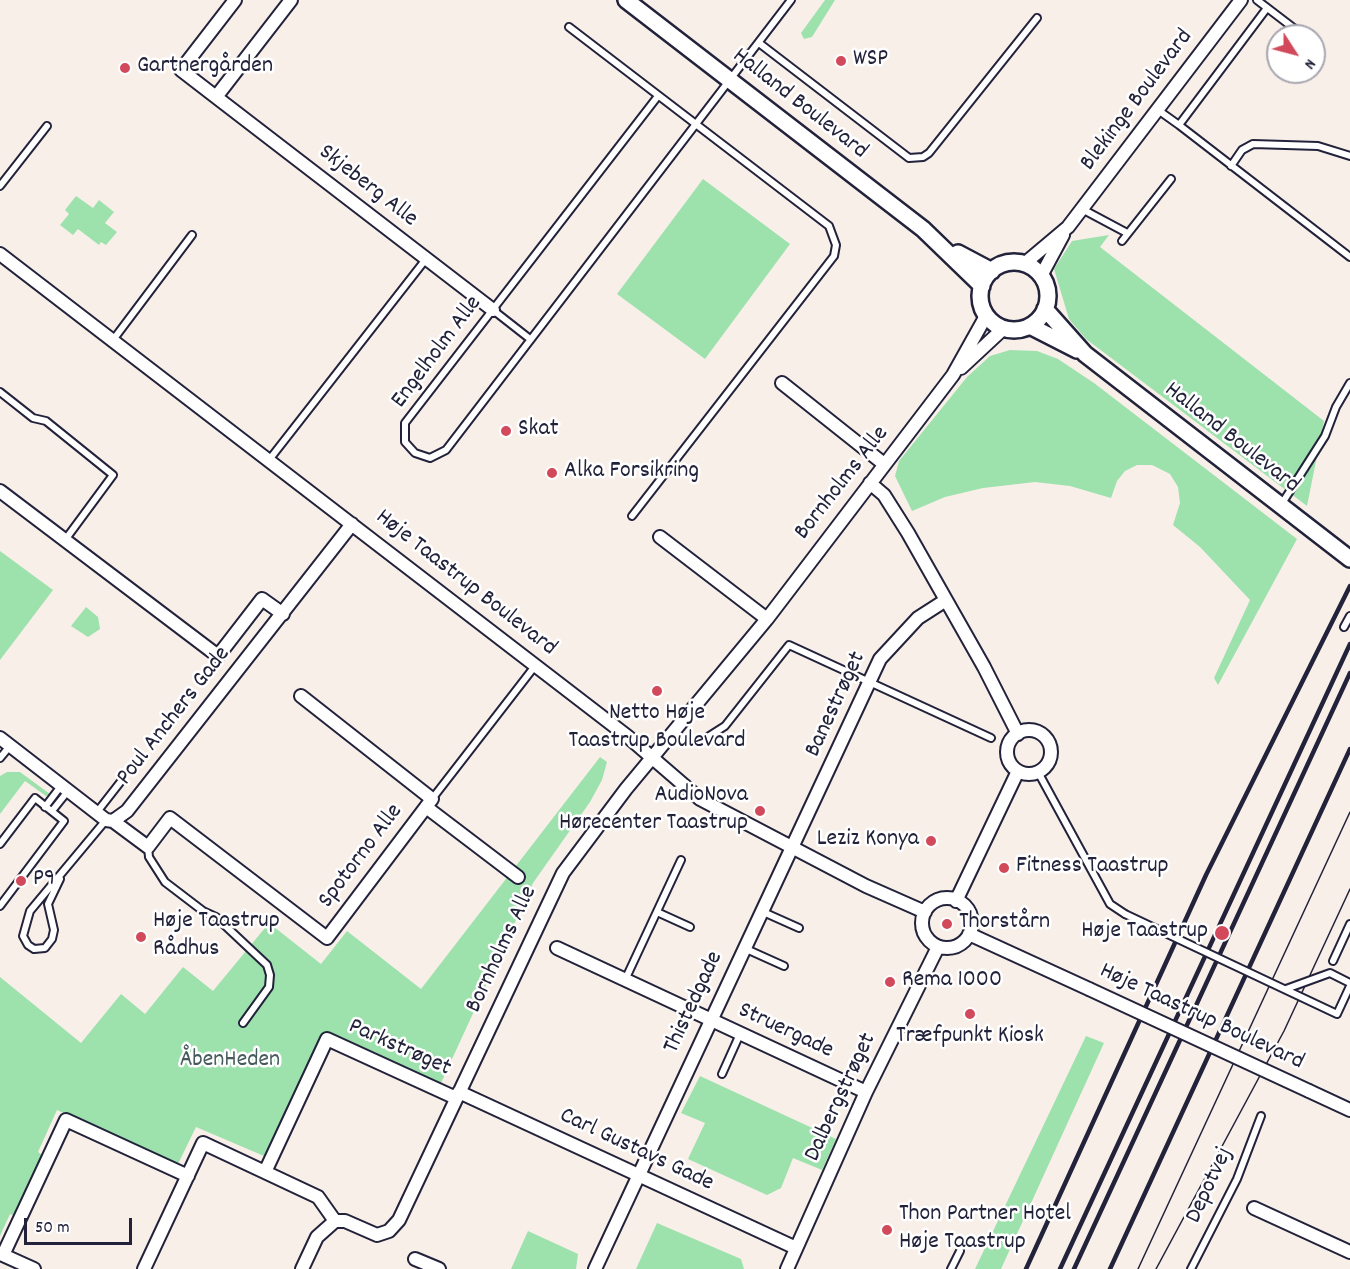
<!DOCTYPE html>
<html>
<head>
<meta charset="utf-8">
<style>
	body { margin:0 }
	#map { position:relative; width:1350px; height:1269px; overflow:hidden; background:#f9efe9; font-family:Dekko,sans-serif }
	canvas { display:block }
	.north { position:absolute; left:1266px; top:24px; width:60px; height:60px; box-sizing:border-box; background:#fff; border:2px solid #a7a7b1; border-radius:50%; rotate:126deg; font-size:16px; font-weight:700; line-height:24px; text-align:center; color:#22223b }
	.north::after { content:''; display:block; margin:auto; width:21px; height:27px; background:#d1495b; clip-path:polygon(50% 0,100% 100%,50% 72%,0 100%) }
	.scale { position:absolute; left:24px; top:1218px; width:108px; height:27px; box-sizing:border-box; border:3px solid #22223b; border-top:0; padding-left:8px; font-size:18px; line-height:21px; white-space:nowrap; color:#22223b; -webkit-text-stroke:4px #fff; paint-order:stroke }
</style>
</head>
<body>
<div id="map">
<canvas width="1350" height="1269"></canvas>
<div class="north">N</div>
<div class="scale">50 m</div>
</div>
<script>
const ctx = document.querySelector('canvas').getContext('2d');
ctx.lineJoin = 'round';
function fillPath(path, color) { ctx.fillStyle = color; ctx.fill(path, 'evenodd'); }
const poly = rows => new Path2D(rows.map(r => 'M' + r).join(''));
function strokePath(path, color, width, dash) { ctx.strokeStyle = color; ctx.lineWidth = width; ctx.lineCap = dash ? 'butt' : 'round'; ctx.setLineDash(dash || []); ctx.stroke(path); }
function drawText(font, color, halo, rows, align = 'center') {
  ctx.font = font + ' Dekko,sans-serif'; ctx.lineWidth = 5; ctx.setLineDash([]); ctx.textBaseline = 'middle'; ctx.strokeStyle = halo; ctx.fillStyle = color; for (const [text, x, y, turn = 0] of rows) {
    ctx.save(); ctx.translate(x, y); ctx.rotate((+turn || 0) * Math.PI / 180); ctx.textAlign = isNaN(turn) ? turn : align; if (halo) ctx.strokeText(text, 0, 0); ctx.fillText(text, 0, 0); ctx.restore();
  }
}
fillPath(poly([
	[825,0,835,0,812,37,804,39,801,33],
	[703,179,790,244,705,359,617,294],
	[76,196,93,208,99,200,114,212,105,223,117,232,106,245,101,242,99,245,78,229,73,235,60,225,69,214,65,210],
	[1109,235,1100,247,1324,421,1307,506,1086,339,1069,319,1054,269,1072,241],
	[1010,350,1037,351,1058,359,1094,383,1297,539,1218,685,1214,678,1250,600,1200,547,1173,525,1180,503,1178,487,1170,474,1152,465,1137,465,1125,471,1117,481,1111,498,1070,486,1035,482,983,488,945,497,912,511,895,476,899,461,967,377,990,356],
	[0,551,53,590,0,660],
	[86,607,98,617,100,629,88,637,71,626],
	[600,757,607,762,602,780,590,802,533,883,435,1096,320,1043,264,1156,196,1127,177,1166,57,1110,38,1152,44,1156,17,1217,10,1214,0,1236,0,977,81,1043,121,994,145,1014,183,967,213,991,269,923,321,964,347,931,421,989],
	[7,772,20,772,50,794,46,796,25,781,0,814,0,776],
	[1086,1036,1104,1043,1001,1269,975,1269],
	[700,1076,836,1139,822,1170,793,1158,781,1188,767,1195,688,1159,705,1123,681,1113],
	[657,1223,741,1259,744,1269,636,1269],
	[528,1231,578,1254,576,1269,511,1269]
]), '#9de1ad');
const service = poly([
	[1257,0,1304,36],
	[569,27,829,226,836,245,834,256,632,516],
	[759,43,909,158,923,157,929,153,1037,18],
	[658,96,405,423,405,442,415,453,430,458,446,450,791,0],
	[1158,110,1179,125,1267,8],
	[1179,125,1350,257],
	[1231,166,1242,150,1253,144,1318,146,1350,156],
	[0,186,47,126],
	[1082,209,1127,233],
	[1122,241,1171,179],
	[493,310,530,339],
	[113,340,192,235],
	[0,392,33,418,46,421,113,475,65,540],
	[269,460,426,259],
	[1281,505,1325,436,1336,407,1350,383],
	[1344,627,1350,616],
	[703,740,725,726,789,645,991,738],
	[0,758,10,746],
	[1038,772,1110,904,1125,914],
	[432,799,535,666],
	[45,807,61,786],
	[52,811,68,791],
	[97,812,122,780],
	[0,844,35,798,64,821,0,906],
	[148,847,149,857,165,882,203,911,216,917,267,965,270,975,269,987,243,1023],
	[60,879,48,904,54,930,52,939,45,948,34,949,28,945,23,936,30,911,106,820],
	[761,911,799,928],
	[657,912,690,927],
	[744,948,784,966],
	[1333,961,1350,924],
	[625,980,681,860],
	[722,1074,740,1034],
	[951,1269,960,1251],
	[1191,1269,1237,1179,1261,1116]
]);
const minor = poly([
	[291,0,216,97,493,310],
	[216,97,181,70,235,0],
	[0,254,627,736,700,799,866,886,925,912],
	[1024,264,1068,227,1241,0],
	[1041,276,1063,235],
	[961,368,1004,328],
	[782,383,884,464],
	[870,483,884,495,908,533,984,667,1018,734],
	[0,491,218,656,262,599,283,614],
	[660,537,767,619],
	'1007 752a22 22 0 1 1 44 0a22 22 0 1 1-44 0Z',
	[0,738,106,820,113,821,148,847,170,818,327,938,432,799,301,696],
	[426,807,518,877],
	[113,821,127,811,352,524],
	'922 923a25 25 0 1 1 50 0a25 25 0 1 1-50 0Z',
	[956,901,1018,771],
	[969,934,1089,989],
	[557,948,866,1092],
	[1309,1091,1350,1110],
	[459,1092,796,1248],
	[265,1172,327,1039,456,1098],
	[1254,1208,1350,1252],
	[0,1253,3,1255,66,1120,188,1176],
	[3,1255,34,1269],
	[415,1259,439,1269],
	[144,1269,203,1143,318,1197,335,1221],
	[302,1269,317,1237,335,1221,345,1221,377,1235,389,1231,399,1220,563,873,626,789,767,619,953,375,986,316],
	[595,1269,880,659,918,618,946,600],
	[787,1269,866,1092,938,947]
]);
const tertiary = poly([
	[626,0,923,229,982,286],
	[958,253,992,271],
	'980 296a34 34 0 1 1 68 0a34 34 0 1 1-68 0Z',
	[1045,309,1085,354,1350,559],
	[1030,326,1077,350]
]);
strokePath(service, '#22223b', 10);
strokePath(minor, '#22223b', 16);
strokePath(tertiary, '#22223b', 20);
strokePath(service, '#fff', 6);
strokePath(minor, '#fff', 12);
strokePath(tertiary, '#fff', 15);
strokePath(poly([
	[1138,1269,1350,812],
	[1156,1269,1284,1031,1350,889]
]), '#22223b', 1.5);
strokePath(poly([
	[1026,1269,1206,875,1350,586],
	[1060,1269,1350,644],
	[1074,1269,1350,673],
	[1110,1269,1350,749]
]), '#22223b', 4.5);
const serviceBridge = poly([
	[1125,914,1337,1014,1350,986],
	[1286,989,1330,973,1350,983]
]);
const minorBridge = poly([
	[1089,989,1309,1091]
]);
strokePath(serviceBridge, '#22223b', 10, []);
strokePath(minorBridge, '#22223b', 16, []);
strokePath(serviceBridge, '#fff', 6);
strokePath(minorBridge, '#fff', 12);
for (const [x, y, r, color] of [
	[841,61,6,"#d1495b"],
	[125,68,6,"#d1495b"],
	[506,431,6,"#d1495b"],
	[552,473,6,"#d1495b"],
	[657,691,6,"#d1495b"],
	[760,811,6,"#d1495b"],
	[931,841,6,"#d1495b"],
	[1004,868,6,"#d1495b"],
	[21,881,6,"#d1495b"],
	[947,924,6,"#d1495b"],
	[1222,933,8,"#d1495b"],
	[141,937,6,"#d1495b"],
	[890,982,6,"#d1495b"],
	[970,1014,6,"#d1495b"],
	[887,1230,6,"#d1495b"]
]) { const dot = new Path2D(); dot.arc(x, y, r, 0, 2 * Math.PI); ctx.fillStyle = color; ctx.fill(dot); strokePath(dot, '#fff', 2); }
drawText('24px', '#22223b', '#fff', [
	["WSP",853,61],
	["Gartnergården",137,68],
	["Skat",518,431],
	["Alka Forsikring",564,473],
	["Netto Høje",657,715,"center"],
	["Taastrup Boulevard",657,743,"center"],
	["AudioNova",748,797,"right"],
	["Hørecenter Taastrup",748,825,"right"],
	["Leziz Konya",919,841,"right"],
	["Fitness Taastrup",1016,868],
	["P9",33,881],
	["Høje Taastrup",153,923],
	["Rådhus",153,951],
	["Thorstårn",959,924],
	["Høje Taastrup",1208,933,"right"],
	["Rema 1000",902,982],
	["Træfpunkt Kiosk",970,1038,"center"],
	["Thon Partner Hotel",899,1216],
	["Høje Taastrup",899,1244]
], 'left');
drawText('24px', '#22223b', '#fff', [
	["Blekinge Boulevard",1138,101,-53],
	["Halland Boulevard",799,105,38],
	["Skjeberg Alle",367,187,38],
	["Engelholm Alle",438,353,-53],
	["Halland Boulevard",1231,439,38],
	["Bornholms Alle",843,484,-52],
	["Høje Taastrup Boulevard",465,584,38],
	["Banestrøget",837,705,-65],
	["Poul Anchers Gade",175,717,-52],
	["Spotorno Alle",362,857,-53],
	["Bornholms Alle",503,950,-65],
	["Thistedgade",695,1003,-65],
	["Høje Taastrup Boulevard",1201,1018,25],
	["Struergade",785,1032,25],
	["Parkstrøget",399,1049,24],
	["Dalbergstrøget",842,1098,-65],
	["Carl Gustavs Gade",636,1151,25],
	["Depotvej",1211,1186,-65]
]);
drawText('24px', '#475b5d', '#fff', [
	["ÅbenHeden",230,1062]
]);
</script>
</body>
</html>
